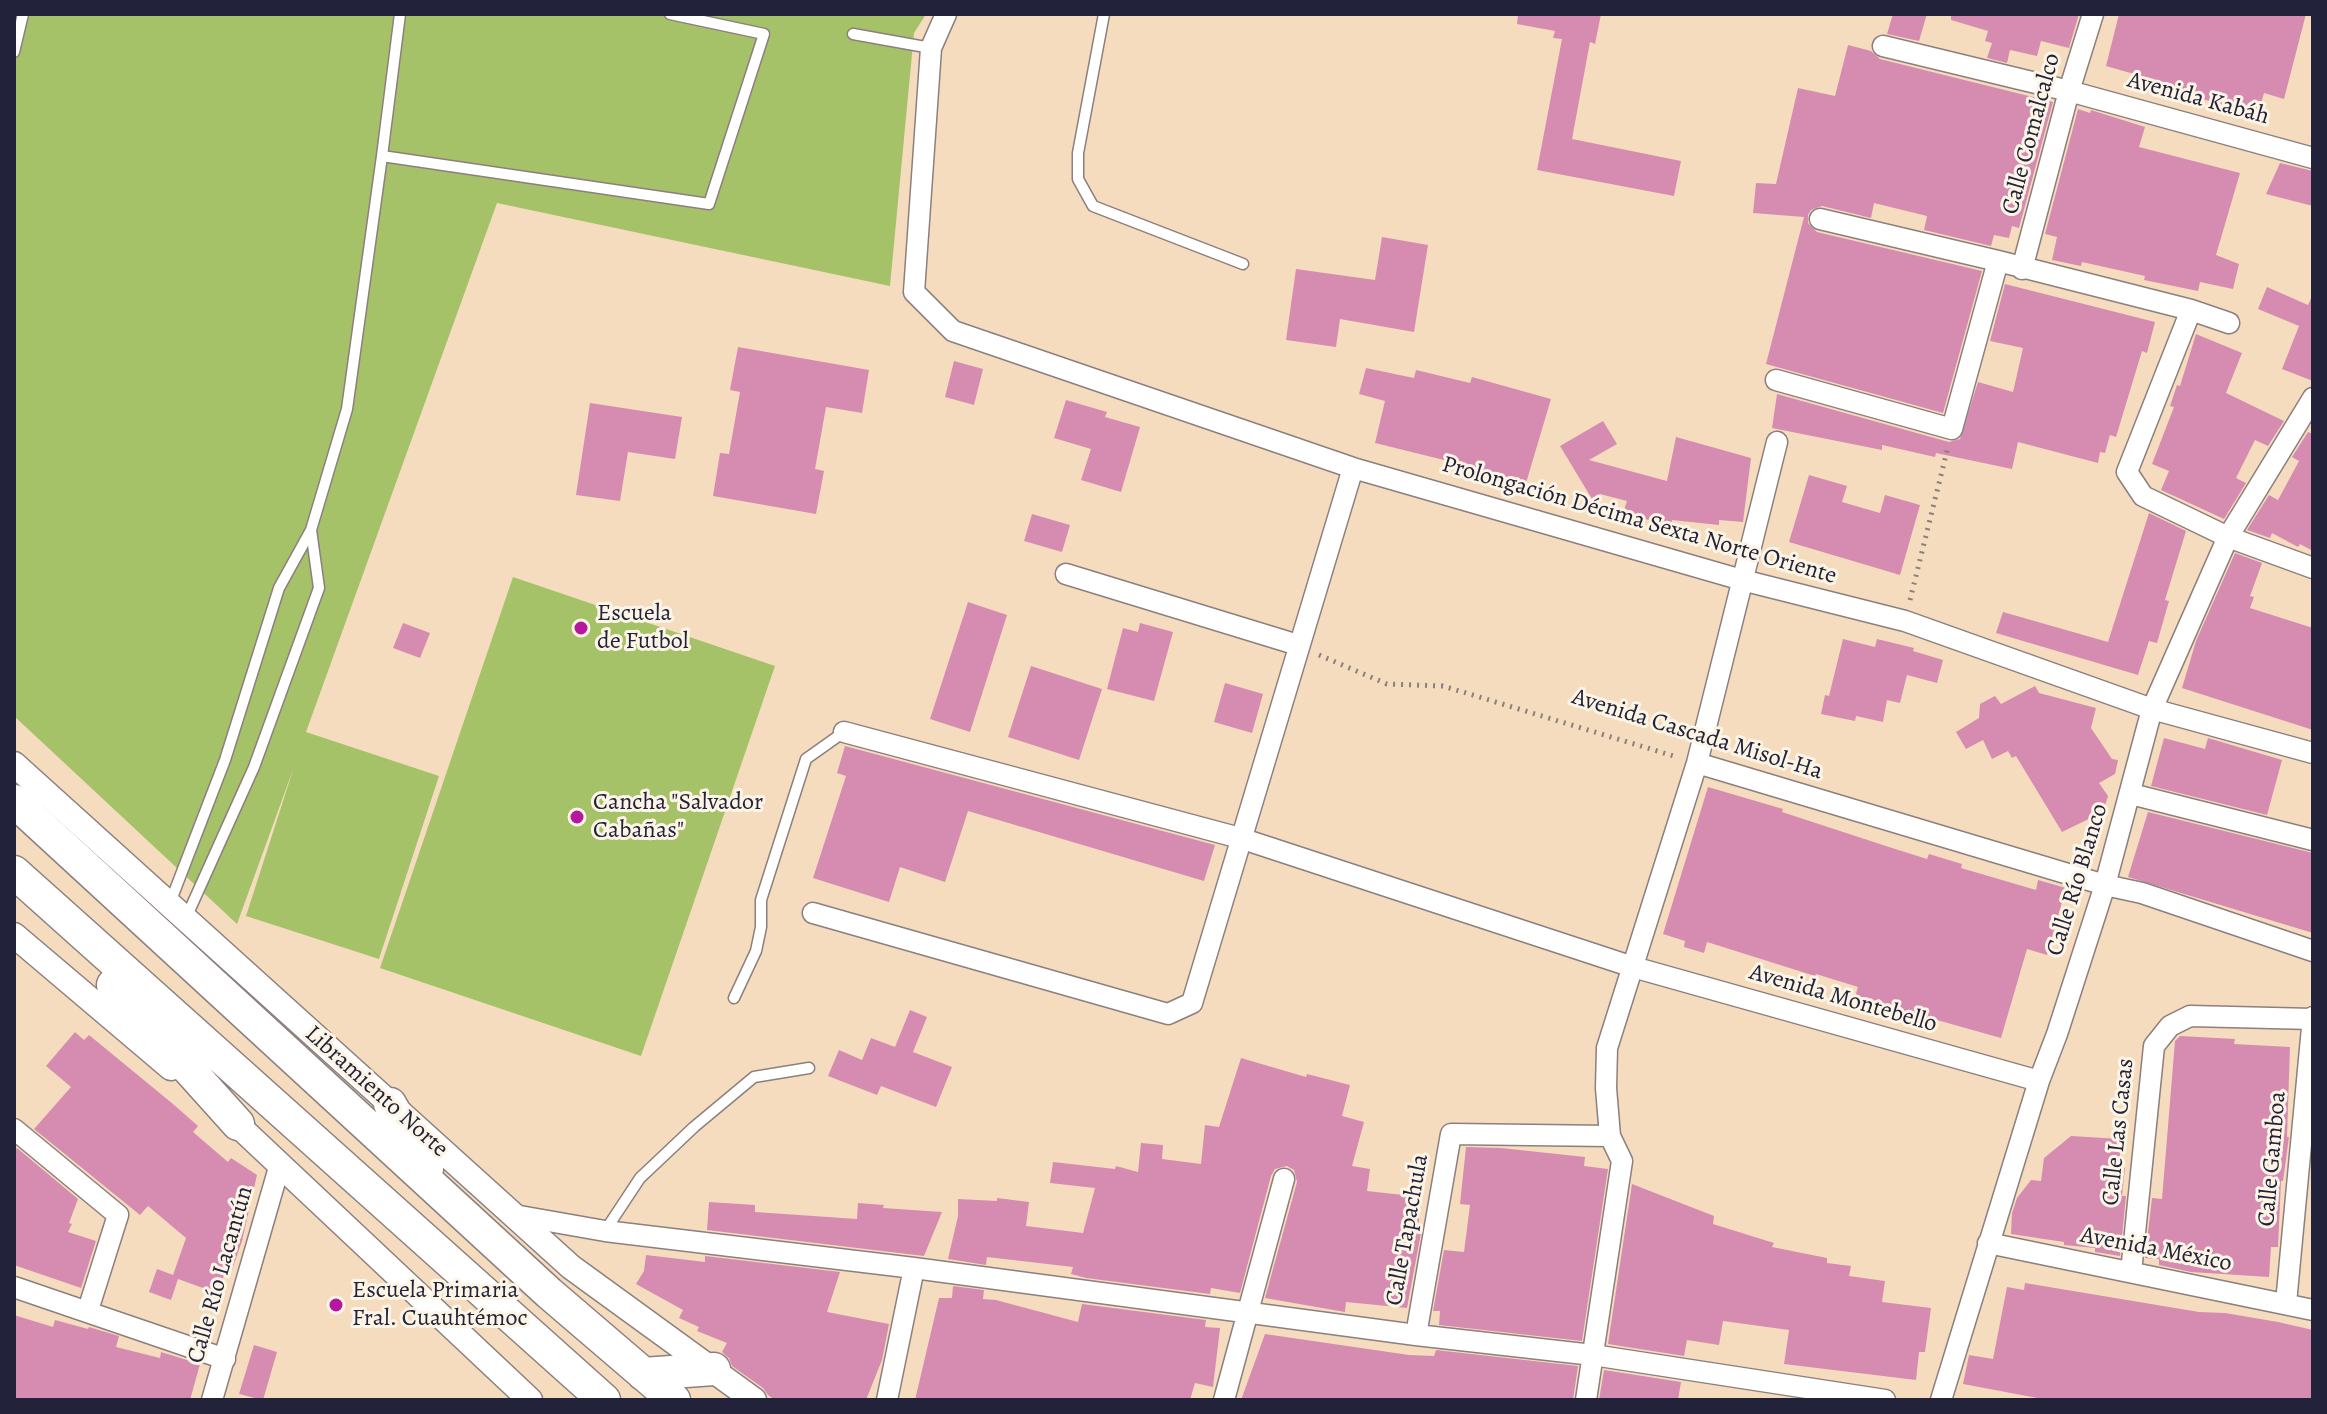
<!DOCTYPE html>
<html>
<head>
<meta charset="utf-8">
<style>
	body { margin:0 }
	#map { position:relative; width:2327px; height:1414px; overflow:hidden; background:#f5dcbf; font-family:Alegreya,serif }
	canvas { display:block }
	.frame { position:absolute; inset:0; border:16px solid #22223b; pointer-events:none }
</style>
</head>
<body>
<div id="map">
<canvas width="2327" height="1414"></canvas>
<div class="frame"></div>
</div>
<script>
const ctx = document.querySelector('canvas').getContext('2d');
ctx.lineJoin = 'round';
function fillPath(path, color) { ctx.fillStyle = color; ctx.fill(path, 'evenodd'); }
const poly = rows => new Path2D(rows.map(r => 'M' + r).join(''));
function strokePath(path, color, width, dash) { ctx.strokeStyle = color; ctx.lineWidth = width; ctx.lineCap = dash ? 'butt' : 'round'; ctx.setLineDash(dash || []); ctx.stroke(path); }
function drawText(font, color, halo, rows, align = 'center') {
  ctx.font = font + ' Alegreya,serif'; ctx.lineWidth = 6; ctx.setLineDash([]); ctx.textBaseline = 'middle'; ctx.strokeStyle = halo; ctx.fillStyle = color; for (const [text, x, y, turn = 0] of rows) {
    ctx.save(); ctx.translate(x, y); ctx.rotate((+turn || 0) * Math.PI / 180); ctx.textAlign = isNaN(turn) ? turn : align; if (halo) ctx.strokeText(text, 0, 0); ctx.fillText(text, 0, 0); ctx.restore();
  }
}
fillPath(poly([
	[23,14,926,14,914,33,890,286,497,203,306,732,439,776,379,959,246,916,294,767,237,924,14,716,14,50],
	[513,577,775,666,641,1056,380,968]
]), '#a5c269');
fillPath(poly([
	[1518,14,1601,14,1595,44,1590,42,1572,139,1681,161,1674,196,1537,170,1562,39,1553,38,1555,31,1517,24],
	[1893,14,1927,14,1919,41,1887,34],
	[1951,14,2079,14,2069,48,2041,41,2037,56,2010,50,2007,63,1987,58,1992,43,1985,41,1988,31,1951,20],
	[2119,14,2306,14,2284,99,2264,93,2258,114,2146,84,2148,78,2106,66],
	[1848,45,1871,51,1880,59,2053,102,2019,228,2012,226,2009,238,1994,235,1991,246,1924,230,1927,216,1874,203,1871,218,1822,206,1811,210,1808,215,1808,223,1817,232,1982,271,1943,413,1766,364,1804,217,1753,213,1756,183,1776,184,1798,88,1835,96],
	[2078,109,2090,113,2091,110,2145,127,2139,147,2240,173,2216,255,2239,264,2233,289,2200,282,2198,291,2144,280,2145,276,2082,262,2081,266,2052,260,2057,237,2045,234],
	[2280,163,2313,171,2313,206,2266,194],
	[1382,237,1428,245,1414,332,1340,319,1336,347,1286,340,1296,269,1375,280],
	[2005,284,2155,322,2147,353,2142,351,2116,437,2110,435,2105,453,2100,452,2098,463,2018,442,2012,469,1936,453,1935,457,1882,445,1882,450,1772,428,1777,394,1949,442,1960,439,1978,382,2013,392,2023,348,1990,341],
	[2267,287,2308,305,2313,294,2313,381,2282,369,2299,326,2258,309],
	[2196,334,2242,353,2226,393,2284,421,2268,446,2255,440,2236,478,2246,483,2224,519,2161,490,2169,471,2152,464,2174,407,2170,406,2177,385,2180,386],
	[738,347,869,370,862,413,826,407,815,469,824,471,816,514,713,496,720,453,729,454,740,392,730,390],
	[954,361,983,369,974,405,945,397],
	[1366,368,1414,378,1416,370,1470,383,1472,377,1551,399,1526,483,1488,472,1486,478,1447,467,1448,461,1375,443,1385,401,1359,394],
	[1066,400,1107,412,1105,417,1140,427,1121,492,1081,480,1091,449,1054,438],
	[590,403,682,417,675,459,628,452,620,501,576,495],
	[1603,421,1617,444,1589,460,1667,481,1676,437,1751,458,1743,522,1719,520,1719,525,1672,520,1671,526,1623,513,1627,501,1600,494,1592,499,1560,446],
	[2308,432,2313,434,2313,551,2300,544,2298,547,2272,533,2270,538,2247,530,2269,495,2278,500,2299,461,2292,457],
	[1809,475,1847,486,1842,502,1880,513,1885,495,1920,505,1900,575,1789,542],
	[2149,513,2186,531,2165,600,2169,601,2157,643,2149,641,2138,675,1996,633,2003,612,2108,642],
	[1032,514,1070,525,1062,552,1024,541],
	[2235,553,2262,563,2250,596,2254,597,2250,608,2313,628,2313,730,2182,688,2196,641],
	[968,602,1007,615,970,732,930,719],
	[403,623,430,633,420,658,393,648],
	[1140,623,1173,632,1154,701,1107,689,1123,628,1138,632],
	[1843,639,1875,647,1877,639,1914,648,1913,651,1943,660,1937,683,1907,675,1900,703,1887,700,1883,722,1856,716,1855,721,1821,714,1825,695,1829,696],
	[1031,666,1102,689,1079,760,1008,737],
	[1225,683,1263,694,1252,733,1214,722],
	[2035,686,2039,693,2096,708,2091,728,2112,759,2118,760,2115,774,2099,783,2108,796,2103,812,2062,832,2016,756,2012,758,2008,751,1992,759,1983,740,1966,749,1956,732,1979,718,1980,704,1995,696,2001,704],
	[2164,738,2205,749,2208,738,2282,760,2267,815,2151,786],
	[845,746,1215,845,1204,881,968,811,945,882,900,867,889,902,813,878,846,776,837,773],
	[1708,787,1783,809,1782,812,1889,847,1927,859,1929,854,1962,864,1961,868,2036,890,2038,880,2066,888,2047,955,2027,949,2001,1038,1855,997,1858,987,1816,974,1815,976,1707,942,1704,953,1684,947,1685,941,1663,934],
	[2148,812,2313,853,2313,933,2128,877],
	[910,1010,927,1017,913,1052,952,1067,936,1107,881,1086,877,1095,828,1076,839,1050,862,1060,871,1038,895,1047],
	[75,1032,84,1040,89,1035,173,1104,198,1126,193,1132,228,1162,231,1158,257,1175,242,1241,232,1270,227,1268,217,1293,178,1279,171,1300,149,1292,157,1269,173,1275,186,1238,148,1206,140,1215,34,1129,71,1087,46,1066],
	[2180,1036,2235,1039,2234,1044,2290,1047,2287,1137,2289,1137,2283,1181,2281,1181,2278,1247,2271,1247,2269,1277,2191,1272,2159,1265,2159,1259,2145,1258,2152,1198,2162,1199,2175,1041],
	[1241,1058,1306,1077,1307,1074,1350,1085,1342,1116,1364,1122,1352,1166,1370,1169,1367,1191,1421,1197,1418,1230,1421,1233,1407,1308,1346,1302,1345,1312,1265,1298,1297,1182,1294,1170,1287,1166,1275,1169,1271,1176,1240,1293,1211,1288,1210,1294,1086,1278,1071,1274,1073,1267,987,1257,986,1265,948,1259,958,1216,958,1199,997,1201,997,1198,1029,1202,1026,1226,1083,1233,1095,1188,1050,1183,1053,1162,1115,1169,1116,1166,1138,1172,1141,1143,1163,1145,1162,1159,1201,1164,1205,1125,1219,1127],
	[2071,1136,2121,1139,2119,1168,2125,1168,2122,1196,2126,1196,2120,1256,2095,1252,2095,1248,2064,1245,2064,1242,2011,1234,2012,1213,2017,1198,2031,1180,2041,1181,2044,1158],
	[1466,1147,1501,1148,1585,1157,1584,1166,1608,1169,1582,1341,1439,1325,1440,1311,1433,1311,1444,1250,1464,1252,1470,1205,1460,1204],
	[17,1148,78,1199,69,1223,72,1224,68,1232,96,1241,81,1288,14,1265,14,1151],
	[1632,1184,1714,1216,1713,1224,1774,1243,1772,1247,1827,1258,1827,1263,1851,1266,1849,1276,1885,1281,1882,1302,1931,1308,1925,1352,1919,1352,1916,1380,1784,1364,1789,1330,1723,1321,1719,1345,1687,1340,1684,1356,1608,1344],
	[709,1202,755,1205,755,1212,857,1219,858,1203,884,1205,883,1208,942,1212,924,1256,707,1230],
	[646,1255,705,1262,705,1256,840,1272,827,1312,889,1324,882,1360,866,1400,775,1400,768,1395,763,1388,732,1366,729,1358,722,1352,727,1343,697,1331,699,1327,679,1318,683,1310,636,1284,644,1271],
	[2025,1283,2199,1312,2225,1313,2278,1322,2313,1330,2313,1400,2048,1400,1963,1384,1969,1355,1993,1359,2007,1287,2024,1290],
	[953,1286,984,1290,983,1299,996,1300,1078,1322,1082,1304,1206,1320,1205,1327,1220,1328,1213,1387,1195,1383,1190,1400,915,1400,939,1298,952,1298],
	[14,1315,53,1327,55,1320,88,1329,89,1327,119,1336,116,1347,160,1358,161,1352,200,1364,190,1400,14,1400],
	[1265,1334,1409,1355,1434,1356,1436,1350,1578,1366,1573,1400,1241,1400],
	[254,1345,277,1352,263,1400,239,1394],
	[1604,1370,1681,1382,1678,1400,1599,1400]
]), '#d68cb1');
const service = poly([
	[1104,14,1078,153,1078,179,1093,206,1243,264],
	[853,34,931,48],
	[14,52,23,14],
	[382,156,400,14],
	[170,903,225,760,279,588,311,530,347,409,382,156,709,204,764,34,670,14],
	[186,918,254,767,319,588,311,530],
	[734,998,756,951,761,927,761,900,806,759,844,732],
	[605,1231,640,1178,694,1127,754,1077,809,1068]
]);
const minor = poly([
	[946,14,931,48,914,292,953,331,1353,468,1742,580,1905,621,2152,709,2313,753],
	[1883,46,2069,91,2313,158],
	[1820,219,1998,261,2191,310,2229,323],
	[2022,269,2069,91,2093,14],
	[2191,310,2127,472,2143,496,2228,537,2313,568],
	[1776,380,1952,429,1998,261],
	[1066,574,1298,645],
	[844,732,1240,838,1633,967,2039,1081],
	[1697,763,2105,885,2142,893,2313,951],
	[2131,794,2313,840],
	[813,913,1168,1014,1192,1003,1353,468],
	[14,1129,118,1215,88,1310],
	[514,1215,605,1231,914,1268,1416,1335,1593,1355,1885,1400],
	[1988,1243,2313,1310],
	[2131,1272,2154,1046,2170,1026,2190,1016,2313,1019],
	[14,1287,225,1359],
	[2286,1303,2313,1017],
	[1416,1335,1451,1134,1610,1136],
	[212,1400,280,1164],
	[887,1400,914,1268],
	[1224,1400,1284,1179],
	[1586,1400,1622,1161,1610,1136,1606,1088,1607,1048,1697,763,1777,442],
	[1941,1400,2039,1081,2057,1034,2105,885,2152,709,2228,537,2313,398]
]);
const tertiary = poly([
	[14,764,571,1267,754,1400],
	[14,935,171,1068],
	[227,1115,530,1400]
]);
const trunk = poly([
	[14,801,549,1293,674,1400],
	[14,872,604,1400],
	[113,985,238,1124],
	[390,1104,427,1169],
	[643,1374,714,1369]
]);
strokePath(service, '#8c7f7d', 13);
strokePath(minor, '#8c7f7d', 23);
strokePath(tertiary, '#8c7f7d', 27);
strokePath(trunk, '#8c7f7d', 35);
strokePath(poly([
	[1910,600,1948,447],
	[1319,655,1387,684,1443,686,1677,757]
]), '#8c7f7d', 5, [2, 6]);
strokePath(service, '#fff', 10);
strokePath(minor, '#fff', 20);
strokePath(tertiary, '#fff', 24);
strokePath(trunk, '#fff', 32);
for (const [x, y, r, color] of [
	[581,628,8,"#b5179e"],
	[577,817,8,"#b5179e"],
	[336,1305,8,"#b5179e"]
]) { const dot = new Path2D(); dot.arc(x, y, r, 0, 2 * Math.PI); ctx.fillStyle = color; ctx.fill(dot); strokePath(dot, '#fcf5e5', 3); }
drawText('24px', '#22223b', '#fcf5e5', [
	["Avenida Kabáh",2198,99,15],
	["Calle Comalcalco",2032,134,-75],
	["Prolongación Décima Sexta Norte Oriente",1639,521,16],
	["Avenida Cascada Misol-Ha",1697,735,17],
	["Calle Río Blanco",2078,880,-73],
	["Avenida Montebello",1843,999,16],
	["Libramiento Norte",376,1092,42],
	["Calle Las Casas",2119,1132,-84],
	["Calle Gamboa",2273,1159,-85],
	["Calle Tapachula",1408,1230,-80],
	["Avenida México",2156,1250,11],
	["Calle Río Lacantún",221,1275,-74]
]);
drawText('24px', '#22223b', '#fcf5e5', [
	["Escuela",597,614],
	["de Futbol",597,642],
	["Cancha \"Salvador",593,803],
	["Cabañas\"",593,831],
	["Escuela Primaria",352,1291],
	["Fral. Cuauhtémoc",352,1319]
], 'left');
</script>
</body>
</html>
